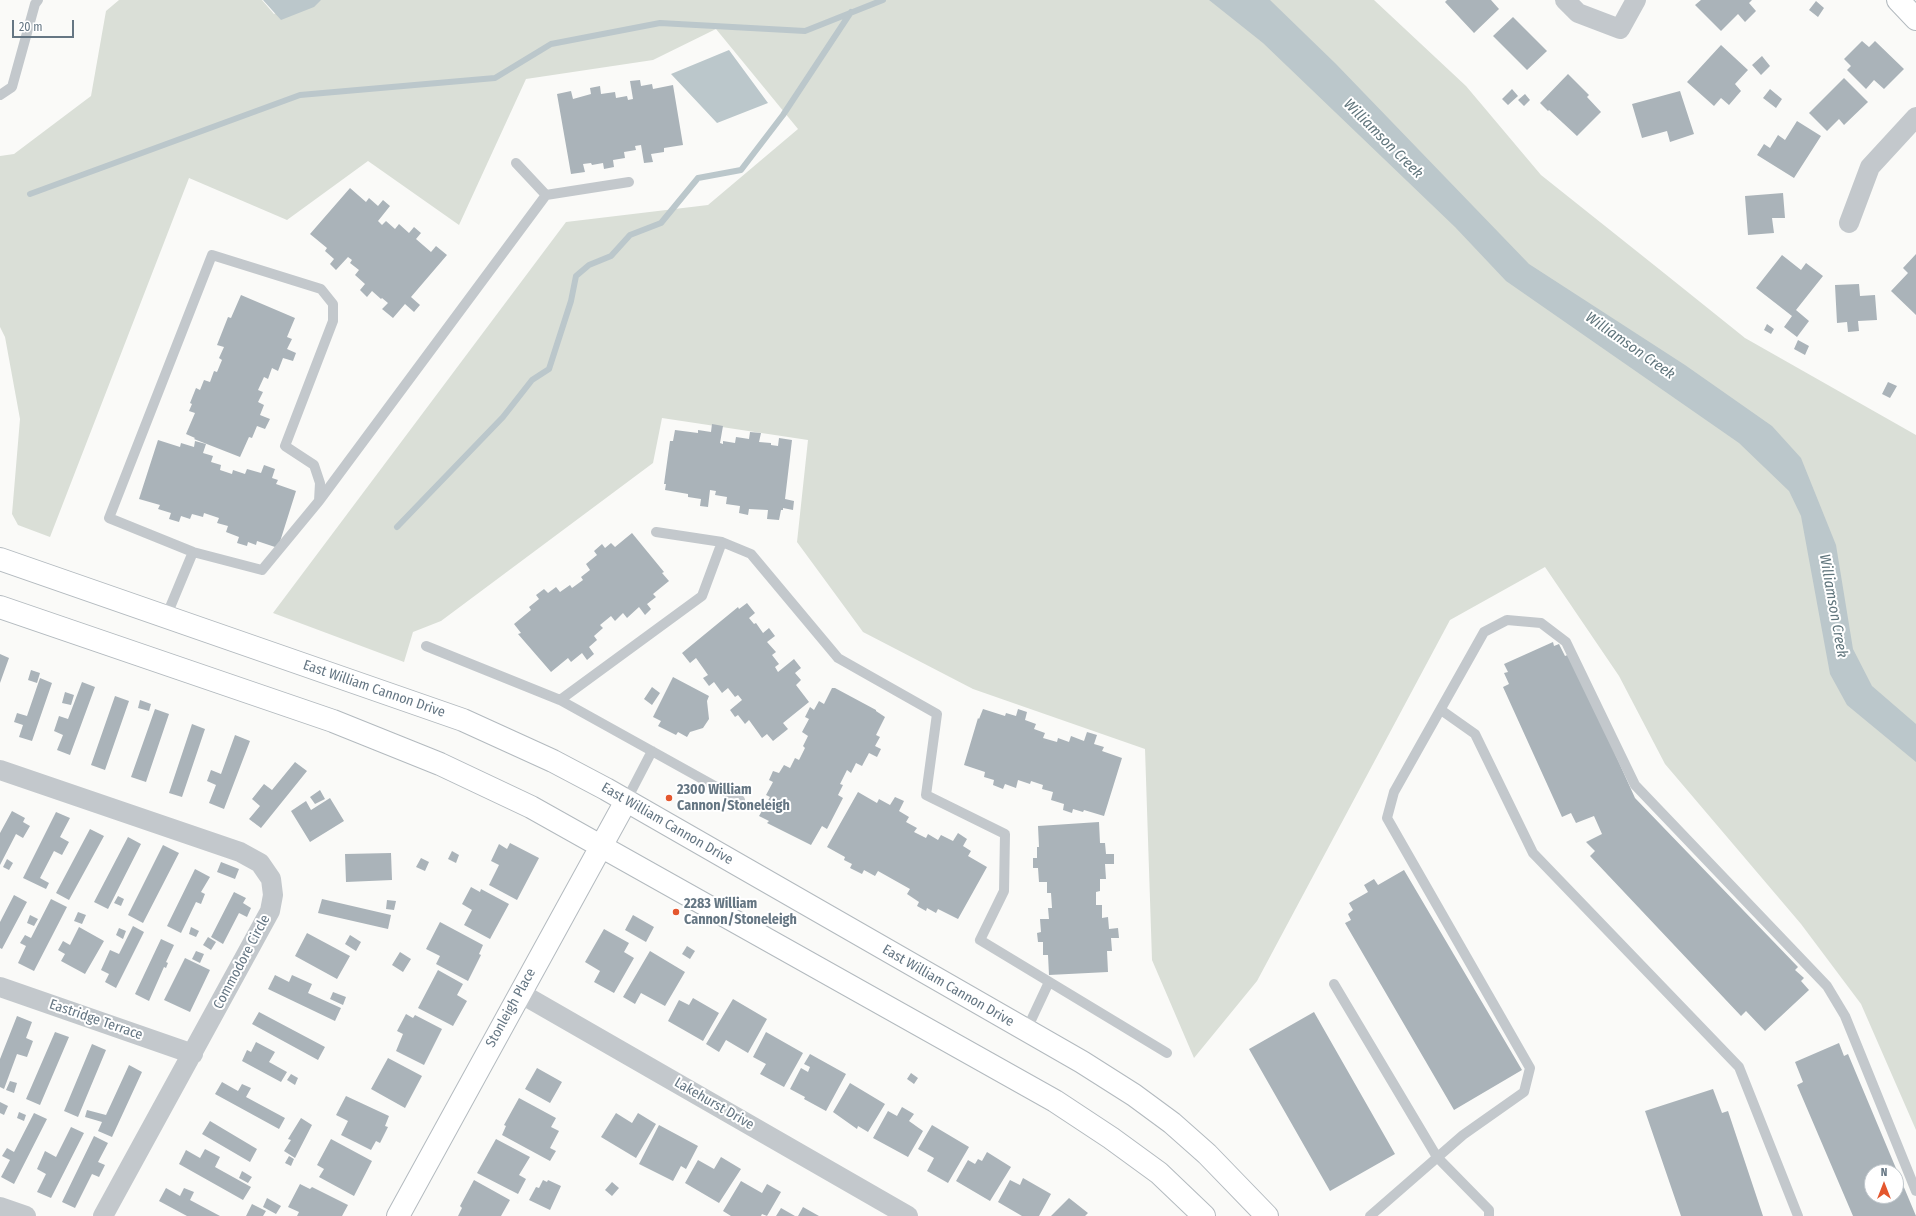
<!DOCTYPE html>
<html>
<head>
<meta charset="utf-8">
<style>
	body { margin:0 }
	#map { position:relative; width:1916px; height:1216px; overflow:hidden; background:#fafaf8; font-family:"Fira Sans Condensed",sans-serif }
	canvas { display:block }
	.north { position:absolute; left:1864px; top:1164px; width:40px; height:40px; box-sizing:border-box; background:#fff; border:1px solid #c1c8cd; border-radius:50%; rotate:0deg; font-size:11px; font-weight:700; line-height:16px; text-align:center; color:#657683 }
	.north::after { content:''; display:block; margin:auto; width:14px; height:18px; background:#e4572e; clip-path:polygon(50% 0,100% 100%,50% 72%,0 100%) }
	.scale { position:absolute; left:12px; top:20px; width:62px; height:18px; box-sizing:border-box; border:2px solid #657683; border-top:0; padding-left:5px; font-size:12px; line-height:14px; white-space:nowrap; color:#657683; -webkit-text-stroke:3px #fff; paint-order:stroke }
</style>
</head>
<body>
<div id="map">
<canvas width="1916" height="1216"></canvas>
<div class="north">N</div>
<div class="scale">20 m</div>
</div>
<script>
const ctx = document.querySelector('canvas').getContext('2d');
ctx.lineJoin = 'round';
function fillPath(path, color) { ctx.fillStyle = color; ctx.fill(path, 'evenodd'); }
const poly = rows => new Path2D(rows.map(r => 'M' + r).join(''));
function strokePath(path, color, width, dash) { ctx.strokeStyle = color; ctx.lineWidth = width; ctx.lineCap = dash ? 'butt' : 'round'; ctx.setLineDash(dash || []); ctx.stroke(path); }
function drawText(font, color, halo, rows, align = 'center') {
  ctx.font = font + ' "Fira Sans Condensed",sans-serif'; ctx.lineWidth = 4; ctx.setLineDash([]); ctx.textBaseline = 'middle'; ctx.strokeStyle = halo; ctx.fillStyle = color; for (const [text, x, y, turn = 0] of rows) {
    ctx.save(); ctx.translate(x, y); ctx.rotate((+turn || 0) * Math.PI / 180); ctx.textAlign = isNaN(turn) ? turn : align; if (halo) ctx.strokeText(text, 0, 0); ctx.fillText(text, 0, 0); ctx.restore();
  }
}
fillPath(poly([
	[119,0,262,0,274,14,300,0,1374,0,1466,86,1541,175,1659,269,1745,338,1916,435,1916,1130,1861,1004,1801,924,1665,764,1619,676,1545,567,1450,620,1257,981,1194,1058,1152,960,1145,749,973,689,863,632,797,542,808,440,662,418,653,463,441,621,413,632,404,662,273,613,566,222,708,205,798,129,716,29,653,60,526,79,459,225,368,161,287,220,189,178,50,537,18,525,12,514,20,419,5,337,0,327,0,156,14,154,91,96,106,11]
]), '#dadfd7');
fillPath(poly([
	[263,0,321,0,314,7,281,20],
	[1209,0,1270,0,1336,64,1529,264,1685,365,1772,426,1801,458,1836,545,1853,649,1872,686,1916,724,1916,762,1847,705,1830,674,1801,516,1789,491,1739,443,1506,281,1455,227,1263,43],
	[729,50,768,103,717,123,671,74]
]), '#bbc7cb');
strokePath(poly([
	[30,194,300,95,495,78,551,44,660,23,805,31,883,0],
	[397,527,503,417,532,380,549,369,571,301,576,276,589,265,611,256,630,235,661,223,698,178,741,170,783,115,851,12]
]), '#bbc7cb', 6);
fillPath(poly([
	[1447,0,1491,0,1499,9,1474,33,1445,2],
	[1701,0,1752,0,1749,3,1756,11,1745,22,1738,14,1721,31,1695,5],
	[1816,1,1824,8,1818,17,1809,10],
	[1513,17,1547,51,1527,70,1493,36],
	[1862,41,1869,47,1875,41,1904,69,1884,89,1874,80,1866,89,1847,70,1851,66,1844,59],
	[1721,45,1748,70,1735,84,1741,91,1729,105,1721,98,1714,106,1687,82],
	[1762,56,1770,66,1761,75,1752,65],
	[1568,74,1589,95,1587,97,1601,112,1577,136,1549,110,1548,111,1540,103],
	[1844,78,1868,102,1844,125,1839,119,1827,131,1809,113],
	[640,80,641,86,652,84,653,89,673,85,683,145,664,148,664,152,651,154,653,162,644,163,641,145,635,146,636,150,624,152,625,158,613,160,614,167,604,169,603,163,592,165,591,163,583,164,585,172,571,174,557,94,571,91,573,99,591,94,590,88,600,86,601,94,615,92,616,98,627,96,628,100,633,99,630,81],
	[1512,89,1518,96,1508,105,1502,99],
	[1770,89,1782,99,1776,108,1763,98],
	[1680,91,1694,134,1670,142,1667,131,1642,138,1632,104],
	[1525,94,1530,100,1524,106,1518,100],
	[1797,121,1821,136,1794,178,1757,155,1764,144,1770,148,1778,135,1785,140],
	[350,188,366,202,369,198,378,206,383,200,390,206,378,221,382,225,386,221,395,229,399,224,409,233,414,227,421,233,416,239,431,252,436,246,447,255,411,297,420,305,414,312,405,304,393,318,382,309,388,303,382,298,381,299,372,291,367,297,360,290,365,284,355,275,359,270,350,263,352,260,348,257,336,270,330,264,334,259,325,251,327,248,310,234],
	[1783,193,1785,218,1772,218,1774,233,1748,235,1745,196],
	[1916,254,1916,315,1891,291,1908,273,1903,268],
	[1782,255,1801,270,1806,263,1823,276,1796,310,1809,321,1797,337,1784,327,1792,316,1756,288],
	[1859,284,1860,296,1875,295,1877,320,1858,321,1859,331,1848,332,1847,322,1837,323,1835,285],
	[241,295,295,318,287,337,292,339,287,349,296,353,293,361,283,358,278,371,272,368,268,379,264,377,258,390,263,392,258,402,264,405,260,415,270,419,265,429,257,426,252,438,249,437,240,457,194,439,195,438,186,434,195,413,189,411,192,404,190,403,196,388,200,390,204,380,210,382,214,371,217,372,222,360,219,358,224,347,217,345,228,317,231,318],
	[1767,324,1774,329,1771,334,1764,330],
	[1798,340,1809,346,1805,355,1794,349],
	[1888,382,1897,386,1890,398,1882,394],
	[712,424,723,426,720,443,723,444,723,441,735,443,736,437,749,439,750,432,761,433,759,442,771,443,771,445,778,446,779,438,792,440,785,499,794,501,793,510,783,508,783,510,781,510,779,520,767,519,768,510,749,509,748,515,739,513,740,506,726,504,727,497,715,495,716,491,710,490,708,507,700,506,701,499,688,497,688,494,665,490,666,484,664,484,670,441,673,441,675,430,698,433,698,430,711,432],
	[158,440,180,447,181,443,194,447,195,441,206,444,203,453,213,456,211,462,221,465,220,470,232,474,233,470,245,474,247,469,261,473,264,465,275,469,272,478,278,480,276,484,296,491,278,548,257,541,256,545,248,542,247,546,237,543,239,537,226,532,228,526,217,523,219,518,204,513,203,517,192,514,190,519,181,516,179,522,169,519,171,513,158,509,160,505,139,499],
	[632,533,664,572,662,573,669,581,653,594,656,597,647,604,651,609,645,615,639,607,627,618,623,613,615,621,611,616,600,625,603,628,594,636,597,640,589,647,594,654,587,660,582,653,571,662,568,658,551,672,518,634,521,633,514,624,531,610,529,607,539,599,536,595,544,589,548,593,556,587,560,592,570,585,572,588,583,580,581,577,590,570,586,564,597,555,594,551,602,544,605,548,611,543,615,547],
	[747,603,755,613,749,618,754,624,756,623,763,633,769,628,775,636,767,642,776,652,772,655,779,664,775,667,778,672,794,659,801,668,795,673,801,680,796,685,809,702,783,723,788,729,773,741,767,734,762,738,749,720,745,724,738,715,735,717,730,710,742,700,738,695,735,697,728,688,722,693,714,682,709,686,703,678,708,675,696,658,690,663,682,653,738,607,739,609],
	[1553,642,1554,646,1559,644,1565,656,1570,654,1635,798,1798,967,1795,970,1804,978,1801,981,1809,990,1765,1031,1746,1011,1741,1016,1590,856,1595,851,1586,842,1602,834,1594,816,1576,823,1571,813,1562,817,1503,687,1509,684,1504,673,1508,672,1504,664],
	[0,654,9,658,0,683],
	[31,670,40,673,37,683,28,680],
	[673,677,709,696,707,701,709,719,703,728,690,732,687,737,678,732,676,735,658,726,661,721,653,717],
	[40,678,52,683,32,741,19,737,23,725,14,722,17,713,27,716],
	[82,682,95,687,70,755,57,750,63,735,54,731,59,716,68,719],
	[652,687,660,693,652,705,644,699],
	[832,688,835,688,876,710,876,711,885,717,876,735,880,737,875,746,881,749,877,757,869,753,862,766,856,763,851,773,847,770,840,784,843,785,838,795,843,798,827,829,822,826,811,845,767,823,769,821,759,816,770,797,766,795,773,782,769,780,773,771,779,773,784,765,790,768,795,758,799,760,805,748,803,746,808,736,802,732,809,719,805,717,810,707,814,710,819,701,824,704],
	[65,692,74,695,71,705,62,703],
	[115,696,129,701,105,770,91,765],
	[140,700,151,704,149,711,138,708],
	[155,709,169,714,146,782,131,777],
	[983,709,1005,716,1006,713,1016,716,1018,709,1027,712,1025,720,1036,724,1034,729,1045,733,1043,738,1057,742,1058,738,1069,742,1071,736,1084,741,1087,732,1097,735,1094,744,1104,747,1102,751,1122,758,1104,816,1084,810,1083,812,1073,809,1072,813,1063,810,1064,804,1051,800,1053,792,1042,789,1043,785,1031,781,1030,784,1018,780,1016,788,1005,784,1003,789,993,785,994,780,984,777,985,772,964,765,978,718,979,719],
	[192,724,205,729,182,797,169,793],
	[235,735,250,741,224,809,209,803,216,785,207,781,211,770,221,774],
	[295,762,307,771,261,828,249,819,260,806,252,799,264,784,272,790],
	[320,790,325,799,315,804,310,797],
	[858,792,877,803,879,799,890,805,895,797,904,801,899,811,909,817,906,822,917,828,914,832,926,838,928,834,938,840,941,835,953,841,958,833,967,839,963,846,971,851,968,856,987,867,958,919,938,909,936,913,927,908,926,911,917,906,919,902,907,894,910,889,878,871,875,876,864,870,862,874,850,868,852,864,844,860,845,857,827,847],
	[330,798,344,821,310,842,291,811,306,801,311,810],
	[12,811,25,818,23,822,30,826,23,838,16,834,0,865,0,833],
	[56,812,70,818,60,837,69,842,62,855,54,851,40,878,49,883,46,889,23,878],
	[1099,822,1100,843,1105,843,1106,854,1114,854,1114,864,1105,864,1106,879,1100,879,1100,891,1096,892,1096,905,1102,905,1102,918,1108,917,1109,929,1118,928,1119,938,1111,938,1112,951,1107,951,1108,972,1049,975,1048,955,1043,955,1043,942,1038,942,1037,933,1041,932,1040,919,1049,919,1048,908,1052,908,1051,893,1047,893,1047,882,1039,882,1038,868,1033,868,1033,858,1037,858,1037,847,1039,847,1038,826],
	[90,829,104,836,69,900,56,893],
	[128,837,141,844,108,909,94,902],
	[510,843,539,858,517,900,489,885,499,865,491,861,499,844,507,849],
	[163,845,179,853,143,923,128,915],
	[452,851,459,855,456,863,448,859],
	[391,853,392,880,346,882,345,854],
	[421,858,429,862,425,871,416,867],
	[7,859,13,863,9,870,3,867],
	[221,862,239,869,235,879,217,872],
	[195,869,210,877,201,892,205,894,201,904,196,902,181,933,167,926],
	[1404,870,1522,1070,1454,1110,1345,923,1351,920,1348,914,1353,910,1349,903,1368,892,1364,885,1374,879,1378,885],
	[471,887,480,892,481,889,509,904,490,939,464,925,472,910,462,904],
	[234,892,246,898,243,903,251,908,247,917,239,913,223,944,211,937],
	[14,895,27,902,2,949,0,948,0,922],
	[118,896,124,899,121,906,114,903],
	[51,899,67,907,34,971,18,963,26,946,20,943,25,935,31,938],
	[322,899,391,915,388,929,318,913],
	[387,900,396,901,394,910,386,909],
	[78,912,86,915,82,924,74,921],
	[30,915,38,919,34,926,27,923],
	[633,915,654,927,646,942,625,930],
	[440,922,483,945,479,954,481,955,468,981,436,964,440,956,426,949],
	[133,926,144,932,116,988,105,982,109,974,101,970,110,950,119,954],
	[79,927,104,941,85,974,61,961,65,954,58,950,63,941,70,945],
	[191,927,199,931,196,937,189,934],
	[119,928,126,931,123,939,116,935],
	[604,929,629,943,624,952,634,958,614,993,594,982,600,971,585,962],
	[307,933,350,956,337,979,295,956],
	[350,935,361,942,356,951,345,944],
	[208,937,216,942,211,950,203,945],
	[161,939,174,945,166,962,168,963,166,968,164,967,149,1001,135,994],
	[687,946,695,951,690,959,682,954],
	[196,951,204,954,200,963,192,959],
	[650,951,685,972,665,1006,641,993,635,1004,623,997],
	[400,952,411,959,403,972,392,965],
	[185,958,210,970,190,1012,164,1000],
	[438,970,463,984,457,995,467,1001,453,1026,418,1008],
	[275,975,289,982,292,975,312,984,308,993,341,1008,335,1021,268,989],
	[333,992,346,997,343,1005,330,999],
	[693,998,719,1013,703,1041,668,1021,679,1000,689,1005],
	[733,999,767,1019,748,1053,726,1040,719,1052,706,1044],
	[259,1012,325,1047,318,1060,252,1024],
	[1314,1012,1395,1154,1330,1191,1249,1049],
	[406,1014,413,1018,415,1015,442,1029,424,1065,396,1051,403,1034,397,1031],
	[17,1016,32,1022,26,1038,33,1041,27,1057,17,1054,4,1089,0,1087,0,1059],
	[55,1032,69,1037,40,1105,26,1099],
	[766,1032,803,1053,784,1087,760,1074,766,1064,753,1057],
	[256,1042,275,1052,269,1062,287,1072,281,1082,242,1061,247,1050,251,1052],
	[1839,1043,1844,1056,1848,1054,1916,1216,1853,1216,1797,1085,1803,1082,1795,1062],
	[1872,1172,1896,1172,1896,1196,1872,1196],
	[92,1044,106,1050,78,1117,64,1111],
	[810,1054,846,1074,826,1111,804,1099,805,1097,790,1089,801,1068,808,1072,810,1067,804,1064],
	[388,1058,422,1076,405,1108,371,1089],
	[129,1065,142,1072,112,1137,98,1131,102,1122,85,1117,87,1110,106,1115],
	[537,1068,562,1082,550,1103,525,1089],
	[911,1073,918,1078,914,1084,907,1079],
	[291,1074,298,1078,295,1085,287,1080],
	[10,1081,17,1083,14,1093,6,1090],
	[222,1082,238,1091,242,1084,251,1088,246,1097,285,1118,279,1129,215,1094],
	[850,1083,885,1104,868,1132,858,1126,857,1129,833,1112],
	[1713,1089,1722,1113,1728,1111,1763,1216,1681,1216,1645,1111],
	[346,1096,389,1116,385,1126,388,1127,380,1143,376,1141,371,1150,341,1135,348,1121,336,1115],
	[519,1098,556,1118,551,1127,559,1131,550,1148,556,1151,550,1161,502,1135,506,1126,504,1125],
	[0,1102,8,1106,4,1115,0,1113],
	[902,1107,914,1114,909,1121,923,1131,908,1157,873,1138,888,1111,897,1116],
	[19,1112,26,1115,24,1121,17,1118],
	[34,1113,47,1119,14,1184,1,1177,10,1160,2,1156,7,1148,14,1152],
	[616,1113,632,1123,638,1113,656,1124,636,1158,601,1137],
	[301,1118,312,1125,295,1158,284,1151,291,1140,288,1139],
	[210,1121,257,1149,250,1162,202,1134],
	[659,1125,698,1146,686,1169,681,1166,673,1181,639,1164],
	[932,1125,969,1147,948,1183,927,1171,934,1158,918,1149],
	[71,1127,84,1133,51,1198,37,1192,46,1174,37,1169,45,1151,56,1157],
	[94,1136,108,1143,98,1162,105,1165,99,1177,92,1174,75,1208,62,1202],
	[331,1139,372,1161,354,1196,319,1177,324,1169,317,1165],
	[496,1139,530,1157,519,1175,526,1179,518,1194,477,1173],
	[205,1149,220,1157,215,1167,251,1187,243,1200,179,1164,186,1150,200,1158],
	[987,1152,1011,1167,990,1201,956,1181,968,1160,975,1164,978,1159,982,1161],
	[289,1156,294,1159,291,1166,285,1163],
	[721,1157,741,1169,719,1203,685,1183,698,1160,714,1169],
	[242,1171,252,1177,248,1183,239,1178],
	[1023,1178,1051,1194,1039,1216,1022,1216,998,1202,1010,1180,1020,1185],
	[474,1180,510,1200,501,1216,458,1216,462,1208,460,1206],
	[543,1180,547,1182,548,1180,561,1186,550,1210,529,1200,536,1187,539,1188],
	[741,1181,762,1193,767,1184,781,1192,767,1216,762,1214,761,1216,731,1216,723,1211],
	[612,1182,619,1188,612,1196,605,1190],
	[300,1184,310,1189,312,1187,348,1205,342,1216,297,1216,299,1212,288,1207],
	[166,1188,180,1196,184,1188,194,1192,190,1200,220,1216,187,1216,159,1201],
	[267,1198,281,1206,276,1214,263,1207],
	[1069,1198,1088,1213,1085,1216,1051,1216],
	[252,1204,266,1211,263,1216,246,1216],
	[803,1207,819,1216,798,1216],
	[781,1208,795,1216,776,1216]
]), '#aab3b9');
const secondary = poly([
	[1898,0,1916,19],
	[0,559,463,720,553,761,606,789,1082,1062,1134,1095,1172,1123,1207,1154,1267,1216],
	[0,607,333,721,440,764,531,807,1055,1101,1111,1138,1159,1173,1204,1216],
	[398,1216,626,801]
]);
strokePath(secondary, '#b3babf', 24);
strokePath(poly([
	[0,95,12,87,35,4,38,0],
	[516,163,546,195],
	[656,532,722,542],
	[193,552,109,518,212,255,321,289,333,304,333,321,285,446,314,465,320,483,319,501],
	[166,617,193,552,262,570,319,501,546,195,629,182],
	[426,646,560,700,740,800],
	[560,700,702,596,722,542,751,554,838,658,937,714,926,795,1005,834,1004,891,980,940,1167,1053],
	[1441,710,1475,734,1533,853,1739,1067,1798,1216],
	[626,801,652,751],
	[1334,984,1437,1157,1489,1210,1489,1216],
	[1026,1031,1049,982],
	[1370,1216,1463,1135,1524,1092,1530,1068,1387,818,1394,792,1484,632,1507,620,1541,623,1566,642,1635,785,1827,986,1845,1016,1916,1191]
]), '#c3c8cc', 10);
strokePath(poly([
	[1565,0,1578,13,1620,29,1636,0],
	[1849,223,1870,167,1916,117],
	[0,770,240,852,260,863,271,879,273,895,270,911,103,1216],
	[0,987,193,1054],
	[520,993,908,1216],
	[0,1207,26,1216]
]), '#c3c8cc', 20);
strokePath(secondary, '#fff', 22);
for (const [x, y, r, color] of [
	[669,798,4,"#e4572e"],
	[676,912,4,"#e4572e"]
]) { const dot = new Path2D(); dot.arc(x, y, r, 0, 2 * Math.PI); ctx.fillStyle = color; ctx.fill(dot); strokePath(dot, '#fff', 1.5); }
drawText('14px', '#657683', '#fff', [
	["East William Cannon Drive",374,689,19],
	["East William Cannon Drive",667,824,30],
	["Commodore Circle",242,962,-62],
	["East William Cannon Drive",948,986,30],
	["Stonleigh Place",511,1008,-61],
	["Eastridge Terrace",96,1020,19],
	["Lakehurst Drive",714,1104,30]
]);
drawText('bold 14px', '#657683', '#fff', [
	["2300 William",677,790],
	["Cannon/Stoneleigh",677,806],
	["2283 William",684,904],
	["Cannon/Stoneleigh",684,920]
], 'left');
drawText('italic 15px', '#60757c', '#fff', [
	["Williamson Creek",1383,139,45],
	["Williamson Creek",1630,346,35],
	["Williamson Creek",1833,606,80]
]);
</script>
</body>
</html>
